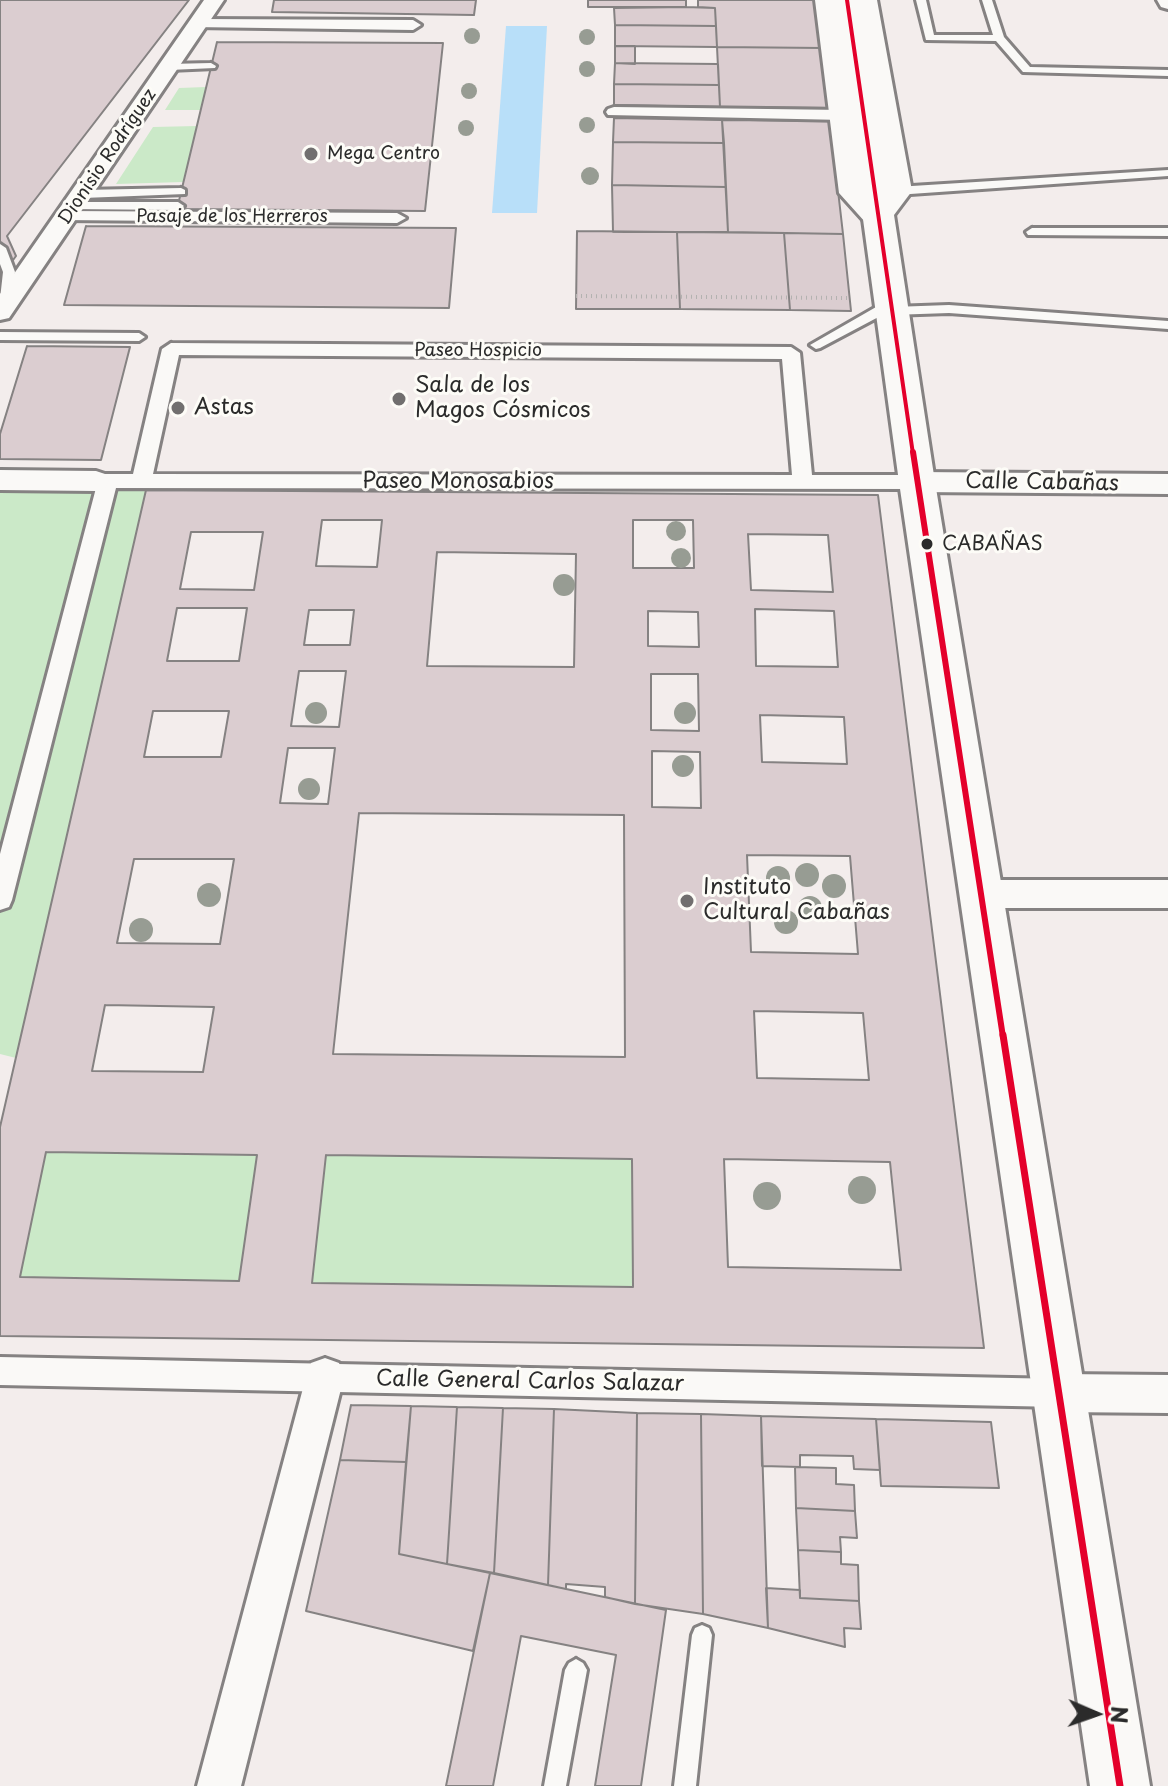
<!DOCTYPE html>
<html>
<head>
<meta charset="utf-8">
<style>
	body { margin:0 }
	#map { position:relative; width:1168px; height:1786px; overflow:hidden; background:#f3edec; font-family:"Playpen Sans",sans-serif }
	canvas { display:block }
	.north { position:absolute; left:1056px; top:1674px; width:80px; height:80px; -webkit-text-stroke:6px #fdfcf7; paint-order:stroke; rotate:92deg; font-size:22px; font-weight:700; line-height:32px; text-align:center; color:#2b2b2b }
	.north::after { content:''; display:block; margin:auto; width:28px; height:36px; background:#2b2b2b; clip-path:polygon(50% 0,100% 100%,50% 72%,0 100%) }
</style>
</head>
<body>
<div id="map">
<canvas width="1168" height="1786"></canvas>
<div class="north">N</div>
</div>
<script>
const ctx = document.querySelector('canvas').getContext('2d');
ctx.lineJoin = 'round';
function fillPath(path, color) { ctx.fillStyle = color; ctx.fill(path, 'evenodd'); }
const poly = rows => new Path2D(rows.map(r => 'M' + r).join(''));
function strokePath(path, color, width, dash) { ctx.strokeStyle = color; ctx.lineWidth = width; ctx.lineCap = dash ? 'butt' : 'round'; ctx.setLineDash(dash || []); ctx.stroke(path); }
function drawText(font, color, halo, rows, align = 'center') {
  ctx.font = font + ' "Playpen Sans",sans-serif'; ctx.lineWidth = 6; ctx.setLineDash([]); ctx.textBaseline = 'middle'; ctx.strokeStyle = halo; ctx.fillStyle = color; for (const [text, x, y, turn = 0] of rows) {
    ctx.save(); ctx.translate(x, y); ctx.rotate((+turn || 0) * Math.PI / 180); ctx.textAlign = isNaN(turn) ? turn : align; if (halo) ctx.strokeText(text, 0, 0); ctx.fillText(text, 0, 0); ctx.restore();
  }
}
fillPath(poly([
	[206,87,201,110,165,110,179,88],
	[197,126,183,182,116,184,153,127],
	[0,488,146,490,16,1058,0,1054],
	[46,1152,257,1155,239,1281,20,1277],
	[326,1155,632,1159,633,1287,312,1283]
]), '#cbe9c8');
fillPath(poly([
	[506,26,547,26,537,213,492,213]
]), '#b8dff9');
const building = poly([
	[0,0,189,0,7,236,16,256,0,278,0,0],
	[274,0,476,0,474,15,272,12,274,0],
	[588,0,686,0,686,7,588,7,588,0],
	[698,0,818,0,823,48,717,47,715,8,698,7,698,0],
	[686,7,715,8,716,26,615,25,614,8,686,7],
	[615,25,716,26,717,47,615,46,615,25],
	[217,42,443,43,425,211,177,209,217,42],
	[615,46,635,46,635,64,615,63,615,46],
	[717,47,823,48,830,108,720,107,717,47],
	[615,63,718,64,719,85,614,84,615,63],
	[614,84,719,85,720,107,614,105,614,84],
	[614,118,722,120,724,143,613,142,614,118],
	[722,120,830,121,843,234,728,232,722,120],
	[613,142,724,143,726,187,612,185,613,142],
	[612,185,726,187,728,232,613,232,612,185],
	[86,226,456,228,449,308,64,305,86,226],
	[577,231,677,232,680,309,576,309,577,231],
	[677,232,784,233,790,310,680,309,677,232],
	[784,233,843,234,851,311,790,310,784,233],
	[27,346,130,347,101,460,0,459,0,434,27,346],
	[146,490,878,495,984,1348,0,1336,0,1127,146,490],
	[322,520,382,520,377,567,316,566,322,520],
	[633,520,693,520,694,568,633,568,633,520],
	[191,532,263,532,254,590,180,589,191,532],
	[748,534,828,535,833,592,751,590,748,534],
	[437,552,576,554,574,667,427,666,437,552],
	[177,608,247,608,239,661,167,661,177,608],
	[755,609,834,611,838,667,756,666,755,609],
	[309,610,354,610,350,645,304,645,309,610],
	[648,611,698,612,699,647,648,646,648,611],
	[299,671,346,671,339,727,291,726,299,671],
	[651,674,698,674,699,731,651,730,651,674],
	[153,711,229,711,221,757,144,757,153,711],
	[760,715,844,717,847,764,762,762,760,715],
	[288,748,335,748,328,804,280,803,288,748],
	[652,751,700,752,701,808,652,807,652,751],
	[359,813,624,815,625,1057,333,1054,359,813],
	[747,855,850,856,858,954,751,952,747,855],
	[134,859,234,859,220,944,117,943,134,859],
	[105,1005,214,1007,203,1072,92,1071,105,1005],
	[754,1011,863,1013,869,1080,757,1078,754,1011],
	[46,1152,257,1155,239,1281,20,1277,46,1152],
	[326,1155,632,1159,633,1287,312,1283,326,1155],
	[724,1159,890,1162,901,1270,728,1267,724,1159],
	[351,1405,411,1406,406,1462,340,1460,351,1405],
	[411,1406,457,1407,447,1564,399,1554,411,1406],
	[457,1407,503,1408,494,1573,447,1564,457,1407],
	[503,1408,554,1409,548,1585,494,1573,503,1408],
	[554,1409,637,1413,635,1604,605,1597,605,1587,566,1584,566,1589,548,1585,554,1409],
	[637,1413,701,1414,703,1614,635,1604,637,1413],
	[701,1414,761,1416,768,1628,703,1614,701,1414],
	[761,1416,876,1419,880,1470,854,1469,853,1456,800,1455,800,1467,762,1466,761,1416],
	[876,1419,991,1422,999,1488,881,1486,876,1419],
	[340,1460,406,1462,399,1554,490,1573,473,1651,306,1611,340,1460],
	[795,1467,836,1468,836,1484,854,1485,855,1511,796,1508,795,1467],
	[796,1508,855,1511,857,1538,840,1537,841,1552,798,1550,796,1508],
	[798,1550,841,1552,841,1564,858,1565,859,1601,800,1598,798,1550],
	[490,1573,666,1610,641,1786,595,1786,616,1655,521,1636,493,1786,446,1786,490,1573],
	[766,1588,800,1590,800,1598,859,1601,861,1629,844,1628,845,1647,768,1628,766,1588]
]);
fillPath(building, '#dbcdd0');
strokePath(building, '#858282', 2);
const service = poly([
	[916,0,926,0,934,35,993,35,982,0,992,0,1004,37,1030,67,1168,70,1168,76,1023,72,996,41,926,40,916,0],
	[211,63,216,66,215,68,169,70,164,67,169,64,211,63],
	[1168,170,1168,176,896,195,890,191,896,187,1168,170],
	[181,188,185,190,185,194,83,198,77,194,83,190,181,188],
	[74,202,178,202,184,206,178,210,70,209,70,203,74,202],
	[1032,228,1168,228,1168,236,1028,235,1026,232,1032,228],
	[0,244,6,248,15,272,13,285,4,298,0,299,3,272,0,264,0,244],
	[890,299,896,303,893,307,949,305,1168,321,1168,329,949,313,891,315,886,313,820,348,816,349,810,345,890,299],
	[0,332,139,333,145,337,139,341,0,340,0,332],
	[702,1625,709,1628,712,1635,696,1786,674,1786,692,1635,695,1628,702,1625],
	[576,1659,583,1663,587,1670,566,1786,544,1786,565,1670,569,1663,576,1659]
]);
const pedestrian = poly([
	[198,19,413,20,421,25,413,30,192,27,192,21,198,19],
	[614,107,844,110,852,115,844,120,608,115,606,112,608,109,614,107],
	[67,211,397,213,406,218,397,223,61,220,58,216,61,212,67,211],
	[171,343,791,347,800,353,812,475,917,475,924,477,927,482,924,487,917,489,116,488,12,900,9,907,0,910,0,854,96,488,89,486,86,481,89,476,96,474,133,474,162,349,171,343],
	[179,355,782,359,792,475,153,474,179,355],
	[0,1357,1060,1379,1070,1383,1074,1393,1070,1403,1060,1407,0,1385,0,1357]
]);
const minor = poly([
	[204,0,224,0,9,318,0,320,0,294,204,0],
	[1157,0,1168,0,1168,9,1161,7,1157,0],
	[0,470,96,471,105,474,109,481,105,488,96,491,0,490,0,470],
	[917,472,1168,474,1168,494,917,492,908,489,904,482,908,475,917,472],
	[981,880,1168,880,1168,908,981,908,970,904,965,894,970,884,981,880],
	[325,1358,339,1363,344,1377,241,1786,197,1786,306,1377,311,1363,325,1358],
	[1060,1374,1168,1375,1168,1413,1060,1412,1046,1407,1041,1393,1046,1379,1060,1374]
]);
const secondary = poly([
	[833,0,861,0,935,482,1150,1786,1090,1786,899,482,833,0]
]);
const primary = poly([
	[815,0,843,0,870,191,876,196,880,190,849,0,877,0,912,191,888,223,877,226,866,223,839,193,815,0]
]);
strokePath(service, '#858282', 6);
strokePath(pedestrian, '#858282', 6);
strokePath(minor, '#858282', 6);
strokePath(secondary, '#858282', 6);
strokePath(primary, '#858282', 6);
strokePath(poly([
	[576,296,848,298]
]), '#b3b2b0', 4, [1, 4]);
fillPath(service, '#faf9f7');
fillPath(pedestrian, '#faf9f7');
fillPath(minor, '#faf9f7');
fillPath(secondary, '#faf9f7');
fillPath(primary, '#faf9f7');
strokePath(poly([
	[847,0,913,454]
]), '#e4002b', 4);
strokePath(poly([
	[913,452,1003,1037]
]), '#e4002b', 6);
strokePath(poly([
	[1003,1035,1120,1786]
]), '#e4002b', 7);
ctx.fillStyle = '#979c93';
for (const [x, y, r] of [
	[472,36,8],
	[587,37,8],
	[587,69,8],
	[469,91,8],
	[587,125,8],
	[466,128,8],
	[590,176,9],
	[676,531,10],
	[681,558,10],
	[564,585,11],
	[316,713,11],
	[685,713,11],
	[683,766,11],
	[309,789,11],
	[807,875,12],
	[778,878,12],
	[834,886,12],
	[209,895,12],
	[810,908,12],
	[786,922,12],
	[141,930,12],
	[862,1190,14],
	[767,1196,14]
]) { ctx.beginPath(); ctx.arc(x, y, r, 0, 2 * Math.PI); ctx.fill(); }
for (const [x, y, r, color] of [
	[311,154,8,"#716f6f"],
	[399,399,8,"#716f6f"],
	[178,408,8,"#716f6f"],
	[927,544,7,"#2b2b2b"],
	[687,901,8,"#716f6f"]
]) { const dot = new Path2D(); dot.arc(x, y, r, 0, 2 * Math.PI); ctx.fillStyle = color; ctx.fill(dot); strokePath(dot, '#fdfcf7', 3); }
drawText('18px', '#2b2b2b', '#fdfcf7', [
	["Mega Centro",327,154]
], 'left');
drawText('18px', '#2b2b2b', '#fdfcf7', [
	["Dionisio Rodríguez",108,157,-56],
	["Pasaje de los Herreros",232,217],
	["Paseo Hospicio",478,351]
]);
drawText('20px', '#2b2b2b', '#fdfcf7', [
	["CABAÑAS",942,544]
], 'left');
drawText('22px', '#2b2b2b', '#fdfcf7', [
	["Sala de los",415,386],
	["Magos Cósmicos",415,411],
	["Astas",194,408],
	["Instituto",703,888],
	["Cultural Cabañas",703,913]
], 'left');
drawText('22px', '#2b2b2b', '#fdfcf7', [
	["Paseo Monosabios",458,482],
	["Calle Cabañas",1042,483,1],
	["Calle General Carlos Salazar",530,1382,1]
]);
</script>
</body>
</html>
